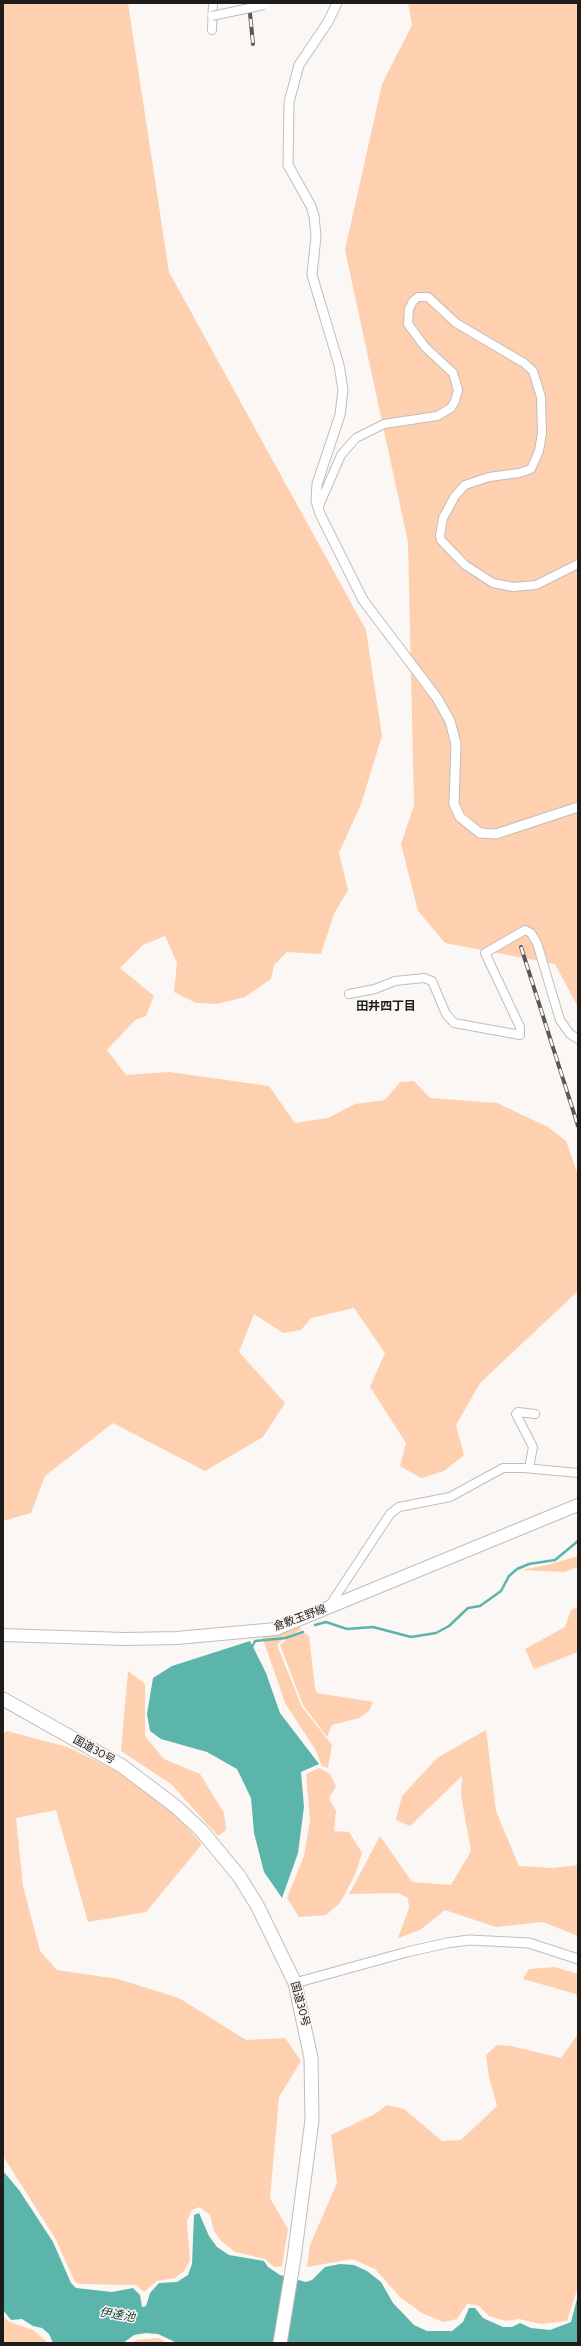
<!DOCTYPE html>
<html>
<head>
<meta charset="utf-8">
<style>
	body { margin:0 }
	#map { position:relative; width:581px; height:2346px; overflow:hidden; background:#faf7f4; font-family:Figtree,sans-serif }
	canvas { display:block }
	.frame { position:absolute; inset:0; border:4px solid #1e1d1c; pointer-events:none }
</style>
</head>
<body>
<div id="map">
<canvas width="581" height="2346"></canvas>
<div class="frame"></div>
</div>
<script>
const ctx = document.querySelector('canvas').getContext('2d');
ctx.lineJoin = 'round';
function fillPath(path, color) { ctx.fillStyle = color; ctx.fill(path, 'evenodd'); }
const poly = rows => new Path2D(rows.map(r => 'M' + r).join(''));
function strokePath(path, color, width, dash) { ctx.strokeStyle = color; ctx.lineWidth = width; ctx.lineCap = dash ? 'butt' : 'round'; ctx.setLineDash(dash || []); ctx.stroke(path); }
function drawText(font, color, halo, rows, align = 'center') {
  ctx.font = font + ' Figtree,"Noto Sans JP",sans-serif'; ctx.lineWidth = 3; ctx.setLineDash([]); ctx.textBaseline = 'middle'; ctx.strokeStyle = halo; ctx.fillStyle = color; for (const [text, x, y, turn = 0] of rows) {
    ctx.save(); ctx.translate(x, y); ctx.rotate((+turn || 0) * Math.PI / 180); ctx.textAlign = isNaN(turn) ? turn : align; if (halo) ctx.strokeText(text, 0, 0); ctx.fillText(text, 0, 0); ctx.restore();
  }
}
fillPath(poly([
	[3,3,128,3,169,272,366,630,382,736,361,804,339,853,348,890,334,914,321,954,287,952,274,965,271,979,245,997,217,1004,196,1003,174,992,177,963,165,936,143,945,120,968,154,996,146,1016,135,1020,107,1050,126,1075,169,1072,269,1086,295,1123,328,1118,355,1104,385,1100,400,1082,414,1081,430,1098,497,1103,548,1127,566,1141,578,1175,578,1291,480,1383,456,1425,464,1455,444,1471,421,1478,400,1466,406,1443,370,1387,385,1353,354,1308,311,1318,301,1330,283,1333,254,1314,239,1352,285,1403,263,1437,205,1471,113,1423,45,1476,31,1513,3,1521],
	[408,3,578,3,578,1007,555,964,445,943,418,911,401,844,414,805,408,542,345,250,382,84,412,25],
	[578,1556,578,1567,564,1572,521,1570,547,1565],
	[578,1607,578,1652,534,1669,525,1649,565,1627,571,1610],
	[300,1627,302,1629,282,1640,277,1645,302,1707,332,1745,328,1768,322,1766,315,1749,285,1703,262,1636],
	[305,1633,309,1636,315,1688,317,1693,373,1702,369,1711,359,1718,332,1725,327,1737,303,1705,280,1645,287,1639],
	[128,1671,145,1684,145,1736,164,1759,200,1774,224,1813,226,1830,218,1836,171,1784,121,1751],
	[486,1730,496,1811,519,1866,552,1868,578,1865,578,1936,543,1922,496,1927,445,1910,420,1930,398,1938,409,1908,408,1898,398,1893,349,1894,380,1836,412,1882,451,1885,471,1851,461,1795,462,1776,410,1826,396,1820,402,1796,437,1758],
	[7,1731,67,1747,126,1775,170,1809,202,1844,146,1912,88,1922,56,1810,16,1818,23,1886,40,1951,57,1970,118,1979,179,1998,246,2040,285,2038,301,2061,279,2097,270,2198,288,2229,282,2266,274,2267,265,2259,235,2252,221,2241,214,2231,210,2215,200,2207,192,2210,187,2221,190,2261,184,2271,175,2278,157,2281,144,2292,136,2285,80,2284,75,2282,55,2238,3,2156,3,1734],
	[319,1768,330,1774,336,1786,329,1798,336,1811,334,1831,349,1832,362,1853,355,1875,340,1903,326,1915,299,1917,287,1898,304,1856,310,1820,306,1774],
	[555,1967,578,1974,578,2002,576,1994,523,1979,529,1969],
	[578,2034,578,2287,567,2321,541,2324,519,2319,506,2321,489,2316,478,2305,467,2304,457,2319,443,2322,422,2313,401,2298,375,2269,352,2259,307,2267,310,2245,337,2183,331,2135,375,2114,387,2105,404,2109,442,2141,461,2140,497,2106,489,2077,486,2055,497,2045,511,2046,561,2058],
	[3,2317,10,2322,33,2330,48,2343,3,2343],
	[159,2338,167,2343,134,2343,136,2340]
]), '#fed0af');
fillPath(poly([
	[250,1641,266,1673,280,1713,319,1764,301,1772,304,1807,298,1853,282,1898,264,1872,254,1833,251,1798,237,1769,207,1752,161,1739,150,1731,147,1714,153,1678,172,1666],
	[3,2171,19,2190,53,2242,71,2283,76,2288,112,2292,133,2288,140,2295,142,2307,146,2306,150,2293,159,2283,177,2282,188,2275,192,2264,194,2215,199,2213,209,2236,217,2247,229,2255,264,2261,268,2267,280,2275,306,2282,312,2280,325,2267,340,2264,354,2265,367,2271,381,2282,393,2303,414,2325,427,2331,452,2331,463,2322,469,2308,475,2308,483,2318,503,2327,512,2327,520,2323,531,2328,550,2330,571,2322,578,2295,578,2343,177,2343,158,2334,146,2333,134,2335,123,2343,53,2343,49,2334,42,2328,33,2326,22,2319,11,2320,3,2310]
]), '#5cb5ab');
strokePath(poly([
	[315,1625,326,1622,347,1629,373,1627,411,1637,436,1633,449,1626,468,1608,480,1606,501,1591,509,1576,517,1569,529,1564,555,1560,578,1541],
	[251,1649,255,1641,286,1638,303,1632]
]), '#5cb5ab', 2.5);
const minor = poly([
	[212,30,213,3],
	[318,508,341,455,356,438,384,424,437,416,451,408,455,401,458,390,453,373,425,347,408,324,409,309,413,301,418,297,428,297,456,323,524,363,533,371,541,397,542,433,539,451,531,469,519,473,489,477,465,485,455,496,443,518,440,536,441,540,465,565,493,583,513,587,536,585,578,564],
	[349,994,375,989,395,981,424,978,432,981,446,1014,454,1023,520,1035,520,1027,485,953,525,930,531,933,537,943,560,1020,570,1034,578,1039],
	[529,1468,533,1447,516,1414,518,1412,535,1414],
	[328,1608,390,1514,399,1507,450,1497,503,1468,524,1468,578,1473]
]);
const tertiary = poly([
	[337,3,328,22,299,65,289,102,288,165,311,206,314,216,316,236,312,275,339,365,343,390,340,415,317,484,316,501,320,514,363,600,437,698,450,721,456,744,454,804,460,817,480,833,496,834,578,807],
	[295,1983,407,1952,447,1943,469,1940,529,1943,578,1959]
]);
const primary = poly([
	[3,1635,124,1639,177,1638,276,1629,578,1505]
]);
const trunk = poly([
	[3,1699,122,1766,175,1806,201,1830,239,1876,257,1905,295,1983,311,2058,312,2120,294,2258,280,2343]
]);
strokePath(minor, '#c1bdbb', 10);
strokePath(tertiary, '#c1bdbb', 11);
strokePath(primary, '#c1bdbb', 14);
strokePath(trunk, '#c1bdbb', 15);
strokePath(minor, '#fff', 8);
strokePath(tertiary, '#fff', 9);
strokePath(primary, '#fff', 12);
strokePath(trunk, '#fff', 13);
const rail = poly([
	[249,3,253,44],
	[521,947,578,1126]
]);
strokePath(rail, '#595856', 4);
strokePath(rail, '#faf7f4', 2.5, [8]);
const minorBridge = poly([
	[212,16,264,5]
]);
strokePath(minorBridge, '#c1bdbb', 10, []);
strokePath(minorBridge, '#fff', 8);
drawText('11px', '#1e1d1c', '#faf7f4', [
	["倉敷玉野線",300,1618,-20],
	["国道30号",94,1750,29],
	["国道30号",300,2004,75]
]);
drawText('bold 12px', '#1e1d1c', '#faf7f4', [
	["田井四丁目",386,1006]
]);
drawText('italic 12px', '#18423d', '#faf7f4', [
	["伊達池",117,2315,9]
]);
</script>
</body>
</html>
